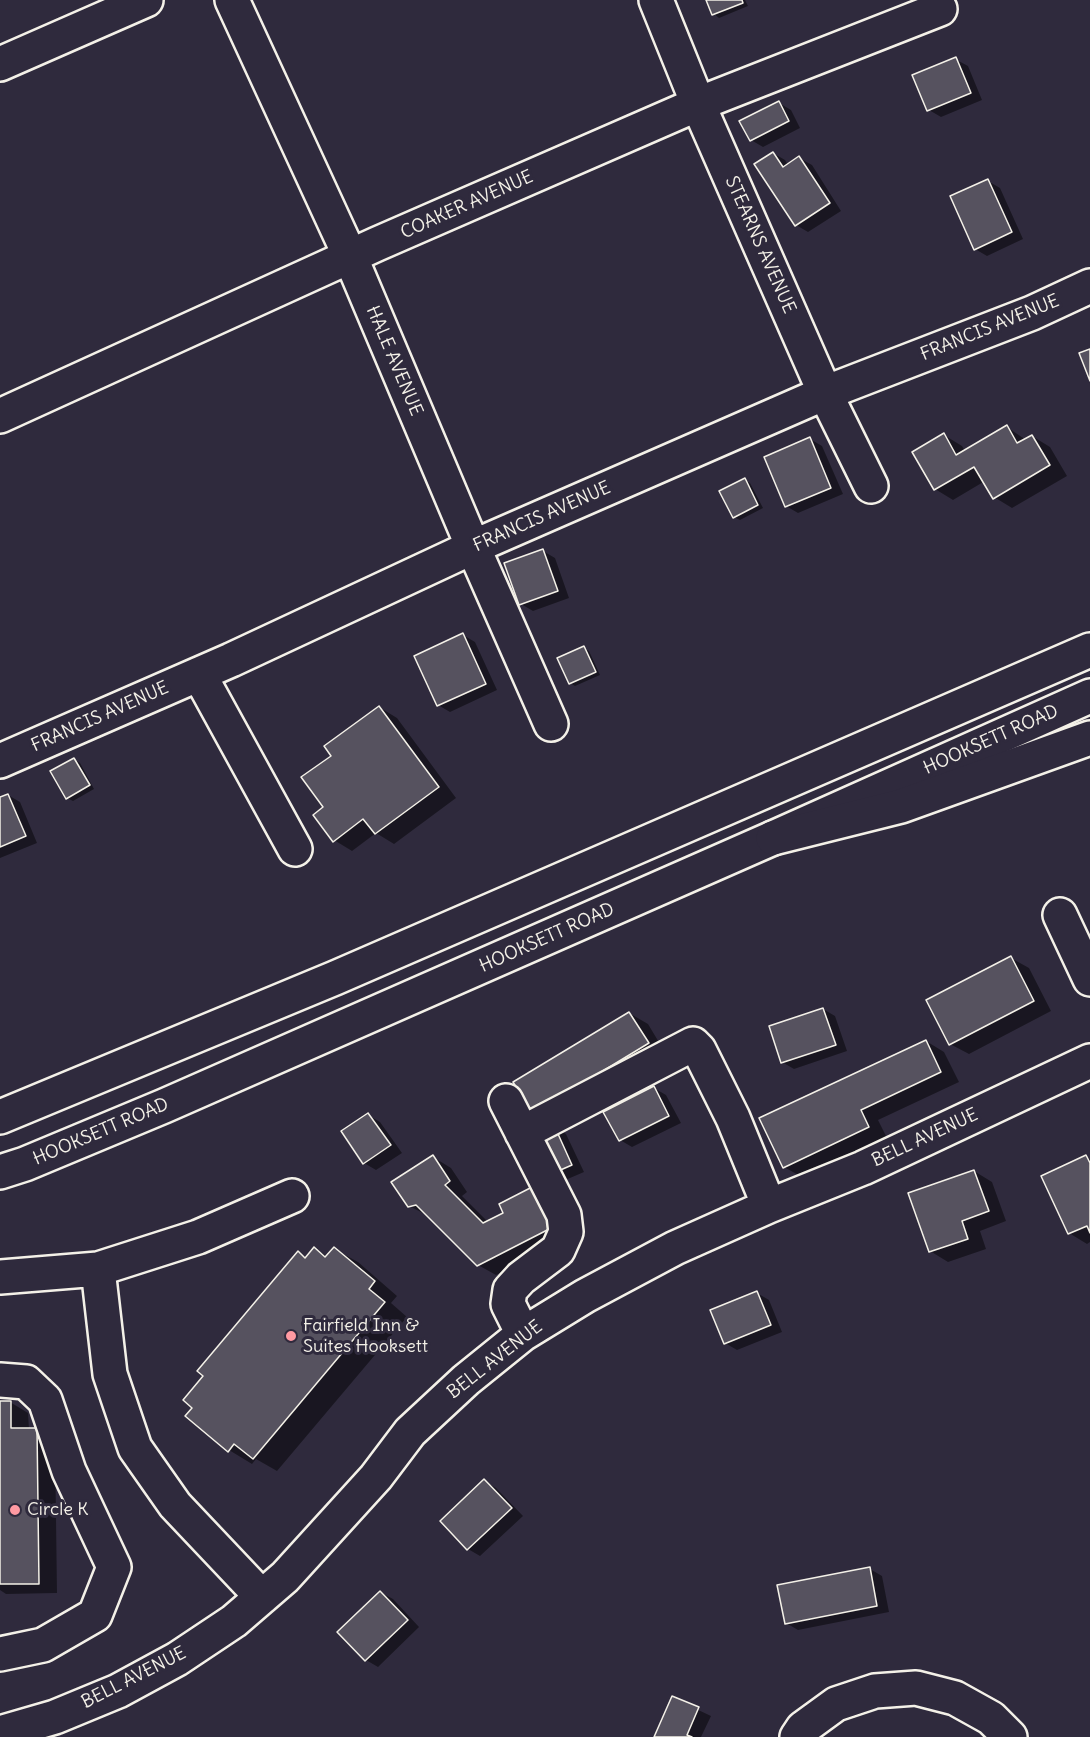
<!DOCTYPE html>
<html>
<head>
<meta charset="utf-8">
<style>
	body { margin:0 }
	canvas { display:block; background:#2f2a3d }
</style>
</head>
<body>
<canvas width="1090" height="1737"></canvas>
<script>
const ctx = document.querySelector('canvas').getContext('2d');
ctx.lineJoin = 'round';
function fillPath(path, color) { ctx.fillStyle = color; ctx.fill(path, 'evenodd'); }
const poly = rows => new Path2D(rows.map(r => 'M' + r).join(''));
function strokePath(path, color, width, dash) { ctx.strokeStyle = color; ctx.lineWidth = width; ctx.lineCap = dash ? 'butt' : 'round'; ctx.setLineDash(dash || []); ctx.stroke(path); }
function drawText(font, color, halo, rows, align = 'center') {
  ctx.font = font + ' Delius,sans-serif'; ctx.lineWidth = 6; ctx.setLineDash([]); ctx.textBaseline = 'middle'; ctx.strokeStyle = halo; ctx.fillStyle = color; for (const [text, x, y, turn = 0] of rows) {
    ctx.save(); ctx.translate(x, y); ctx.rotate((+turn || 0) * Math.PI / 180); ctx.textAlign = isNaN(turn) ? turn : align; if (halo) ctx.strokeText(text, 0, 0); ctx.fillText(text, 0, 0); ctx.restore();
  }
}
fillPath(poly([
	[707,0,745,0,748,6,719,18,714,14],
	[955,59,968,66,982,100,941,117,929,110],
	[779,103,791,110,800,128,763,147,751,140],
	[773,153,785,160,788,165,799,158,812,165,841,211,808,232,796,225],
	[988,181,1000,188,1023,239,987,256,975,249],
	[1007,427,1026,440,1032,436,1050,447,1067,476,1012,508,994,497,985,481,953,500,935,489,944,435,962,446,965,451],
	[810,439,822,446,843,494,798,513,786,506],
	[745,480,750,483,763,508,740,520,734,517],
	[543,551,555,558,569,598,533,611,521,604],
	[463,635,475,642,497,690,450,712,438,705],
	[584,648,589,651,600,675,575,686,570,683],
	[379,707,397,718,456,798,394,844,376,833,352,851,334,840,325,808,333,756],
	[74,759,80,763,94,789,73,801,67,798],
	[8,795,20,802,37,843,0,858,0,798],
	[1011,958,1029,968,1051,1011,969,1054,950,1044],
	[823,1009,835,1016,847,1051,794,1069,782,1062],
	[629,1013,648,1024,666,1054,552,1123],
	[926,1041,944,1052,959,1082,878,1120,887,1138,802,1177,784,1167],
	[654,1088,666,1095,681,1123,632,1147,620,1140],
	[368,1115,380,1122,402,1153,376,1170,364,1163],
	[554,1127,566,1134,584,1172,563,1181,551,1174],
	[433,1157,451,1168,467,1192,462,1196,488,1222,505,1213,574,1236,496,1275,478,1265,429,1216,409,1206],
	[1086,1157,1090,1159,1090,1242,1087,1244,1069,1233],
	[974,1171,992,1182,1006,1221,980,1231,986,1249,948,1262,930,1251],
	[315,1249,327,1256,334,1249,358,1262,397,1296,391,1303,407,1317,277,1471,256,1459,252,1464,229,1450,298,1253,307,1258],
	[757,1293,769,1300,782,1332,737,1350,725,1343],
	[0,1402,10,1402,28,1413,29,1429,37,1429,55,1440,57,1593,6,1594,0,1590],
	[484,1481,496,1488,523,1516,480,1556,468,1549,442,1521],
	[870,1569,882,1576,889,1612,798,1630,786,1623],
	[380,1592,393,1599,419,1627,378,1667,366,1660],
	[673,1698,711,1716,701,1737,656,1737]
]), '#0007');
const building = poly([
	[706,0,742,0,743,3,712,15,706,0],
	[956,57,971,93,927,111,912,75,956,57],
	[779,101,789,121,750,141,739,121,779,101],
	[773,152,783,167,799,156,830,203,795,226,754,164,773,152],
	[988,179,1012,232,974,250,950,196,988,179],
	[1090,349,1090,381,1079,353,1090,349],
	[1007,425,1017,443,1032,435,1050,465,993,499,974,467,934,490,912,452,944,433,956,455,1007,425],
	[810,437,831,488,785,507,764,457,810,437],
	[745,478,758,505,733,518,719,491,745,478],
	[543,549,558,591,519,605,504,563,543,549],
	[463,633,486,684,437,706,414,656,463,633],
	[584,646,596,672,569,684,557,658,584,646],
	[379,706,439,787,375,834,363,819,333,842,313,815,323,807,301,777,331,756,324,746,379,706],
	[74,758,90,785,66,799,50,771,74,758],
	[8,794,26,836,0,847,0,797,8,794],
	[1011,956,1034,1001,949,1045,926,1000,1011,956],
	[823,1008,836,1045,781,1063,769,1026,823,1008],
	[629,1012,649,1043,532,1114,513,1082,629,1012],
	[926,1040,941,1072,861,1110,869,1127,783,1168,759,1118,926,1040],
	[654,1086,669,1116,619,1141,603,1112,654,1086],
	[368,1113,391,1145,363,1164,341,1131,368,1113],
	[554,1125,572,1165,549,1175,532,1135,554,1125],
	[433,1155,450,1181,445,1185,483,1223,503,1213,499,1204,536,1185,557,1225,477,1266,416,1205,408,1207,391,1182,433,1155],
	[1086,1155,1090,1163,1090,1233,1087,1226,1068,1234,1041,1176,1086,1155],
	[974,1170,989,1211,962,1221,968,1239,929,1252,908,1193,974,1170],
	[314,1247,325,1257,334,1247,375,1281,369,1289,385,1302,253,1459,234,1444,228,1452,185,1416,192,1408,183,1400,203,1376,197,1371,298,1251,305,1258,314,1247],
	[757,1291,771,1325,724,1344,710,1310,757,1291],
	[0,1401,11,1401,11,1428,37,1428,39,1584,0,1584,0,1401],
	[484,1479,512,1508,467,1550,440,1521,484,1479],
	[870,1567,877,1606,785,1624,777,1585,870,1567],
	[380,1591,408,1620,365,1661,337,1632,380,1591],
	[672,1696,699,1707,687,1735,692,1737,654,1737,672,1696]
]);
fillPath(building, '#56525f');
strokePath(building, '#f4f1e8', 1.5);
const minor = poly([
	[232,0,350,256,473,547,551,724],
	[656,0,698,104,825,393,871,486],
	[0,64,146,0],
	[0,416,377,244,698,104,940,9],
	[199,674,295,849],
	[0,761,231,660,473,547,825,393,1032,313,1090,286],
	[1060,915,1090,979],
	[506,1101,564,1215,566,1232,558,1250,521,1278,510,1290,508,1304,523,1334],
	[522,1133,693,1044,699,1050,733,1118,769,1206],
	[98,1269,110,1374,135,1448,175,1505,262,1597],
	[0,1277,98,1269,198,1237,292,1196],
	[0,1380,26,1382,45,1400,69,1471,114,1567,95,1615,43,1645,0,1654],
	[0,1733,55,1717,118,1691,177,1659,234,1621,285,1577,376,1477,410,1432,466,1380,523,1334,585,1296,675,1248,769,1206,863,1168,1090,1061],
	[797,1737,803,1728,836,1704,875,1691,916,1688,955,1698,991,1718,1010,1737]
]);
const major = poly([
	[0,1117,335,978,1090,650],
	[0,1172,25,1164,164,1106,773,838,1090,696]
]);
const highway = poly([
	[773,838,901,806,1090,738]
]);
strokePath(minor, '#f4f1e8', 38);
strokePath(major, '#f4f1e8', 38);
strokePath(highway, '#f4f1e8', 38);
strokePath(minor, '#2f2a3d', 33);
strokePath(major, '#2f2a3d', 33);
strokePath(highway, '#2f2a3d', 33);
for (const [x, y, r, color] of [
	[291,1336,6,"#ff9aa2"],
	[15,1510,6,"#ff9aa2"]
]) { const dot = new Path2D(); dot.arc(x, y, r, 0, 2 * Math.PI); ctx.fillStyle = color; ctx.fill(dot); strokePath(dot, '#2f2a3d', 2); }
drawText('18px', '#f4f1e8', '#2f2a3d', [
	["COAKER AVENUE",467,205,-24],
	["STEARNS AVENUE",760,245,66],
	["FRANCIS AVENUE",990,328,-22],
	["HALE AVENUE",394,361,67],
	["FRANCIS AVENUE",542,517,-24],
	["FRANCIS AVENUE",100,717,-24],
	["HOOKSETT ROAD",991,740,-24],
	["HOOKSETT ROAD",547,938,-24],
	["HOOKSETT ROAD",101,1132,-23],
	["BELL AVENUE",925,1138,-25],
	["BELL AVENUE",495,1360,-38],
	["BELL AVENUE",134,1678,-27]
]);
drawText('18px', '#f4f1e8', '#2f2a3d', [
	["Fairfield Inn &",303,1326],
	["Suites Hooksett",303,1347],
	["Circle K",27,1510]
], 'left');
</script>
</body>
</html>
